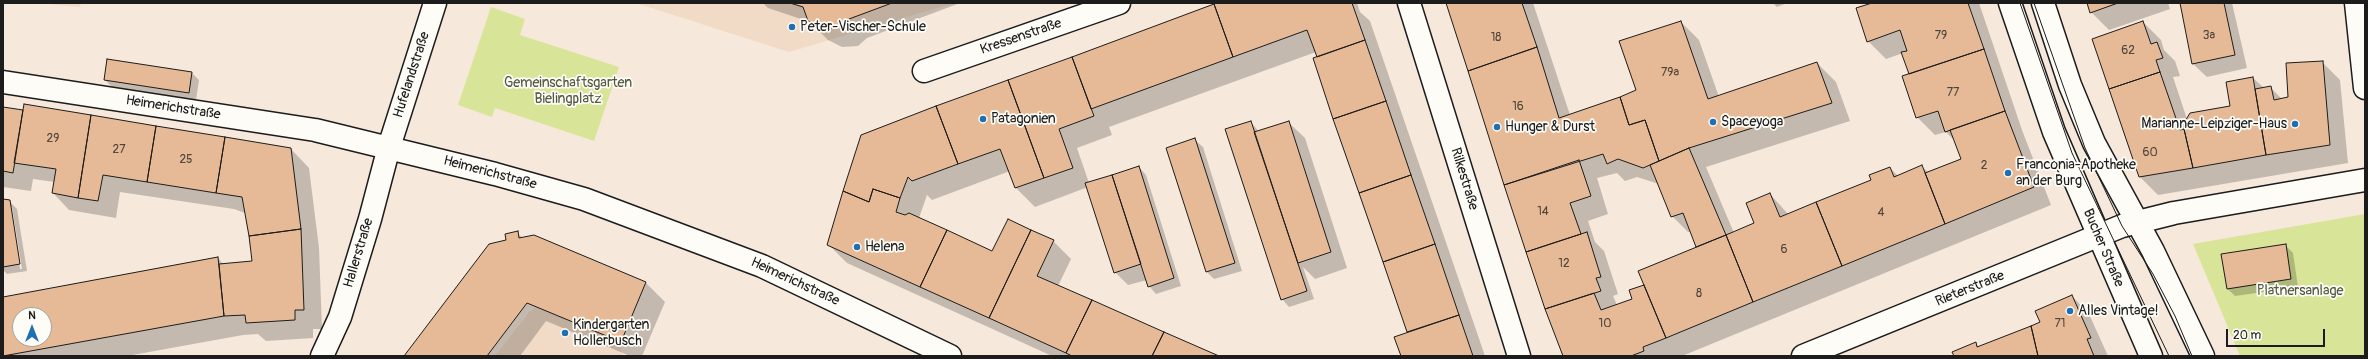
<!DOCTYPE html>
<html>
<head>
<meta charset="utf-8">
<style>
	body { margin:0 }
	#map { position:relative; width:2368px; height:359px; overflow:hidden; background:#f6e8da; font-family:Pangolin,sans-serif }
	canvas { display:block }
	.frame { position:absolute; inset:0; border:4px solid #1c1c1c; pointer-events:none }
	.north { position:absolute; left:12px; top:307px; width:40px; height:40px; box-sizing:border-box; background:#fdfcf7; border:1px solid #a3a29f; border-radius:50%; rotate:0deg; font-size:11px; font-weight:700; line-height:16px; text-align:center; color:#1c1c1c }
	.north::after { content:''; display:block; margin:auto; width:14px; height:18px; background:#1f6fb2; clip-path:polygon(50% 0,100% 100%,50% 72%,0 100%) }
	.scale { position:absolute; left:2226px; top:329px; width:99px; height:18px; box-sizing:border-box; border:2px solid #1c1c1c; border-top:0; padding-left:5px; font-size:12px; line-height:14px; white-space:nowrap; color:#1c1c1c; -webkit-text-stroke:3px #fdfcf7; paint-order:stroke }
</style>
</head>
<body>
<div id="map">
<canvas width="2368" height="359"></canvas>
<div class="frame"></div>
<div class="north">N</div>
<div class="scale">20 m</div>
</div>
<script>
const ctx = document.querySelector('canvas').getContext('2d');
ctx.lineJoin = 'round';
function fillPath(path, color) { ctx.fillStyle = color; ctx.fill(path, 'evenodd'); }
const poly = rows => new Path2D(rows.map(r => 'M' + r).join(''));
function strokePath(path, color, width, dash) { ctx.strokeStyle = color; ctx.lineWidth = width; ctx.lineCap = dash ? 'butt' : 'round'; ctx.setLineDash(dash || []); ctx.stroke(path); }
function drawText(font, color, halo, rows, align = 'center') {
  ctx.font = font + ' Pangolin,sans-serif'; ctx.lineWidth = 3.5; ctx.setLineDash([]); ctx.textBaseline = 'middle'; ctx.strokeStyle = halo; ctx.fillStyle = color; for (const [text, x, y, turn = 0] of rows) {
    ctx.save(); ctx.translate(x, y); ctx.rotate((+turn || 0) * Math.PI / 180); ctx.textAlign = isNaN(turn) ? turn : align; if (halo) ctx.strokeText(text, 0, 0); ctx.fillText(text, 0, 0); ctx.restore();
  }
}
fillPath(poly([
	[39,3,81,3,80,7],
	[636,3,954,3,789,52],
	[602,270,623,356,495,356,530,311]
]), '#f1dac6');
fillPath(poly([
	[491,7,525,19,520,35,619,67,594,141,495,108,492,117,458,105],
	[2365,214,2365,356,2240,356,2193,244]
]), '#d8e598');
fillPath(poly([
	[763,3,960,3,867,38,858,46,842,47,828,40,810,22,768,8],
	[1223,3,1357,3,1360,12,1370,21,1485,356,1402,356,1408,333,1314,59,1318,58,1316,52,1109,127,1112,135,1077,148,1089,183,1139,167,1146,175,1181,286,1156,294,1149,286,1147,280,1128,285,1115,272,1088,187,1035,207,1016,188,1010,171,932,200,927,195,919,218,993,253,1053,241,1071,259,1058,286,1216,356,1052,356,847,263,828,244,862,135],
	[1447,3,1533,3,1570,115,1637,91,1681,22,1699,40,1719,97,1817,63,1836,82,1850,121,1706,167,1734,233,1755,224,1770,194,1788,214,1872,180,1890,168,1898,176,1922,167,1928,172,1962,159,1955,141,1946,132,1935,135,1917,117,1910,75,1903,53,1886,59,1868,41,1875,3,1979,3,2022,130,2051,205,1682,356,1564,356],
	[1617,173,1625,181,1637,177,1659,184,1672,216,1688,232,1692,232,1698,247,1645,285,1633,299,1617,305,1613,296,1618,294,1604,251,1595,242,1588,221,1608,214,1597,178],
	[1773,3,1787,3,1777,7],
	[2088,3,2168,3,2170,9,2109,30,2091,12],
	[2181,3,2232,3,2247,68,2207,77,2193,64],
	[2143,22,2161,40,2164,50,2175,61,2180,76,2173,77,2187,119,2231,107,2227,82,2253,78,2264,88,2270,87,2282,99,2289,98,2322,62,2340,80,2348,163,2158,195,2140,177,2094,39],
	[192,73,199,80,196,100,112,87,105,80],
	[3,109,291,149,309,168,319,248,322,329,313,329,313,338,266,341,258,334,243,335,127,356,3,356,3,298,218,258,224,265,253,262,245,213,234,209,120,192,116,218,69,210,53,193,55,182,33,179,31,191,3,187],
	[20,315,44,315,44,339,20,339],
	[1251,122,1259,132,1288,122,1305,138,1347,268,1315,279,1303,267,1314,299,1289,307,1282,299],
	[1195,140,1203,147,1242,271,1214,279,1207,272],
	[3,200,9,201,17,209,27,271,7,274,3,270],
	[10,207,12,207,22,269,20,269],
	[517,233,523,238,534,236,646,283,665,302,642,356,630,356,546,321,520,356,406,356,507,241],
	[2285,245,2293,253,2298,287,2235,296,2228,289],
	[2072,296,2089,314,2108,356,1955,356,1975,343,1979,347,2041,322]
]), '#0003');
const building = poly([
	[790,3,892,3,849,19,839,27,823,29,808,21,803,7,790,3],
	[1216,3,1352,3,1365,40,1317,57,1307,30,1233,57,1214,4,1216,3],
	[1446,3,1522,3,1537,47,1468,71,1446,3],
	[1872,3,1968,3,1984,49,1909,74,1901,52,1907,51,1900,30,1867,42,1856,8,1872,3],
	[2087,3,2118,3,2090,13,2087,3],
	[2180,3,2224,3,2235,55,2192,64,2180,3],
	[1214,4,1233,57,1091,109,1072,57,1214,4],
	[1681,21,1708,99,1817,62,1832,103,1689,148,1659,161,1645,120,1629,125,1620,97,1636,90,1619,41,1681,21],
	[2143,21,2151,44,2157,42,2163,58,2156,60,2160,72,2109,89,2092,39,2143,21],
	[1365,40,1386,101,1333,119,1313,58,1365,40],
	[1537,47,1559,118,1620,97,1629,125,1645,120,1659,161,1643,168,1618,159,1607,164,1603,154,1504,185,1468,71,1537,47],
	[1984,49,2005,111,1945,132,1938,111,1916,118,1902,76,1984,49],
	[1072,57,1094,116,1059,129,1073,168,1044,178,1008,80,1072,57],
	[107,59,192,72,189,93,104,80,107,59],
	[2323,61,2330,145,2266,155,2255,89,2271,86,2274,100,2288,97,2286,63,2323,61],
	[2160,72,2180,130,2184,129,2193,168,2139,177,2109,89,2160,72],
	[2253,77,2266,155,2193,168,2184,129,2184,123,2190,113,2230,106,2226,82,2253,77],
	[1008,80,1044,178,1015,188,1000,149,958,164,936,106,1008,80],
	[1386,101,1411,175,1359,193,1333,119,1386,101],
	[24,104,91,115,78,198,52,193,56,169,14,163,24,104],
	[936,106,958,164,912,181,908,177,900,198,873,189,869,202,843,191,861,135,936,106],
	[3,107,23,110,13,173,3,171,3,107],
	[2005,111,2034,187,1945,224,1925,173,1961,159,1950,130,2005,111],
	[91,115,156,126,147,182,103,175,98,201,78,198,91,115],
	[1251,121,1307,291,1281,300,1225,129,1251,121],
	[1289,121,1331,252,1298,263,1254,132,1289,121],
	[156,126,225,137,216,193,147,182,156,126],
	[225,137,291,148,301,229,249,236,242,197,216,193,225,137],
	[1195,138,1235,263,1206,272,1166,148,1195,138],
	[1689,148,1726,235,1696,247,1683,213,1671,217,1650,165,1689,148],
	[1579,160,1591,196,1570,203,1581,234,1526,252,1504,185,1579,160],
	[1922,165,1945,224,1842,266,1816,202,1871,180,1869,175,1890,167,1894,177,1922,165],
	[1139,166,1174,278,1148,287,1112,175,1139,166],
	[1112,175,1141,264,1114,273,1085,183,1112,175],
	[1411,175,1435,244,1383,262,1359,193,1411,175],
	[873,189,900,198,896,212,905,215,909,213,947,230,920,287,827,245,843,191,869,202,873,189],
	[1770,193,1780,217,1816,202,1842,266,1753,302,1726,235,1754,223,1746,203,1770,193],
	[3,199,10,200,20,264,3,267,3,199],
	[1008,219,1031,230,989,318,920,287,947,230,992,251,1008,219],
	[301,229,304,310,295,310,295,320,246,323,245,315,224,316,219,264,252,261,249,236,301,229],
	[1031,230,1054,240,1037,276,1092,300,1066,353,989,318,1031,230],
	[518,231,519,238,534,235,646,282,621,342,527,303,487,356,404,356,489,244,506,240,505,234,518,231],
	[1587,232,1601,277,1596,278,1601,291,1545,309,1526,252,1587,232],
	[1726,235,1753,302,1666,338,1638,271,1726,235],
	[1435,244,1459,315,1407,332,1383,262,1435,244],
	[2286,244,2291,279,2227,289,2221,254,2286,244],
	[218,257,224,316,3,356,3,297,218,257],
	[20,315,44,315,44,339,20,339,20,315],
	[1644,285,1666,338,1643,347,1644,351,1631,356,1563,356,1545,309,1594,293,1601,310,1632,299,1629,290,1644,285],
	[2072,295,2091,338,2087,339,2094,356,2038,356,2031,326,2040,322,2035,311,2072,295],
	[1092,300,1164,332,1152,356,1072,356,1066,353,1092,300],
	[1459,315,1473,356,1401,356,1394,337,1459,315],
	[2031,326,2038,356,1954,356,1952,352,1976,342,1977,347,2031,326],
	[1164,332,1219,356,1152,356,1164,332]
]);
fillPath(building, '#e6ba96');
strokePath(building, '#1c1c1c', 1);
const minor = poly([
	[1409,3,1519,356],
	[2356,3,2365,88],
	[924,71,1119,3],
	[3,82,315,130,495,174,584,199,762,266,950,356],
	[322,356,340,317,370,219,389,147,435,3],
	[1803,356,2122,226,2174,213,2365,180]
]);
const major = poly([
	[2010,3,2054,132,2151,356],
	[2043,3,2070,85,2094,143,2153,251,2203,356]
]);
strokePath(minor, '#1c1c1c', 25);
strokePath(major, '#1c1c1c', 25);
strokePath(minor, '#fdfcf7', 22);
strokePath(major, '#fdfcf7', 22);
strokePath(poly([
	[2020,3,2072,153,2169,356],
	[2034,3,2085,148,2122,226,2153,274,2175,316,2192,356]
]), '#1c1c1c', 1);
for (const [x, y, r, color] of [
	[792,27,4,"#1f6fb2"],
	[983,119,4,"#1f6fb2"],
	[1713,122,4,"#1f6fb2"],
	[2295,124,4,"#1f6fb2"],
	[1497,127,4,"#1f6fb2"],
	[2008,173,4,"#1f6fb2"],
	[857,247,4,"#1f6fb2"],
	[2070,311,4,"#1f6fb2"],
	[565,333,4,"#1f6fb2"]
]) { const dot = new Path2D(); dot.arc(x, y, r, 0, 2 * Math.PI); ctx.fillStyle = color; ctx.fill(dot); strokePath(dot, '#fdfcf7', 1.5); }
drawText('12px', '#4e443a', null, [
	["79",1941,36],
	["3a",2209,36],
	["18",1496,38],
	["62",2128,51],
	["79a",1670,73],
	["77",1953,93],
	["16",1518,107],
	["29",53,139],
	["27",119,150],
	["60",2150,153],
	["25",186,160],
	["2",1984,166],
	["14",1543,212],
	["4",1881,213],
	["6",1784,250],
	["12",1564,264],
	["8",1699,294],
	["10",1605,324],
	["71",2060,324]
]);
drawText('14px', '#1c1c1c', '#fdfcf7', [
	["Peter-Vischer-Schule",800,27],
	["Patagonien",991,119],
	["Spaceyoga",1721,122],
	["Marianne-Leipziger-Haus",2287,124,"right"],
	["Hunger & Durst",1505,127],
	["Franconia-Apotheke",2016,165],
	["an der Burg",2016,181],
	["Helena",865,247],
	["Alles Vintage!",2078,311],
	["Kindergarten",573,325],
	["Hollerbusch",573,341]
], 'left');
drawText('14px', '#1c1c1c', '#fdfcf7', [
	["Kressenstraße",1021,37,-19],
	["Hufelandstraße",412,75,-72],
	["Heimerichstraße",173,108,9],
	["Heimerichstraße",490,173,15],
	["Rilkestraße",1464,179,73],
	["Bucher Straße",2103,248,67],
	["Hallerstraße",359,253,-73],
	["Heimerichstraße",795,282,25],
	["Rieterstraße",1970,289,-22]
]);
drawText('14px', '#545841', '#fdfcf7', [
	["Gemeinschaftsgarten",568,83],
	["Bielingplatz",568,99],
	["Platnersanlage",2300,291]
]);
</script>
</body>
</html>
